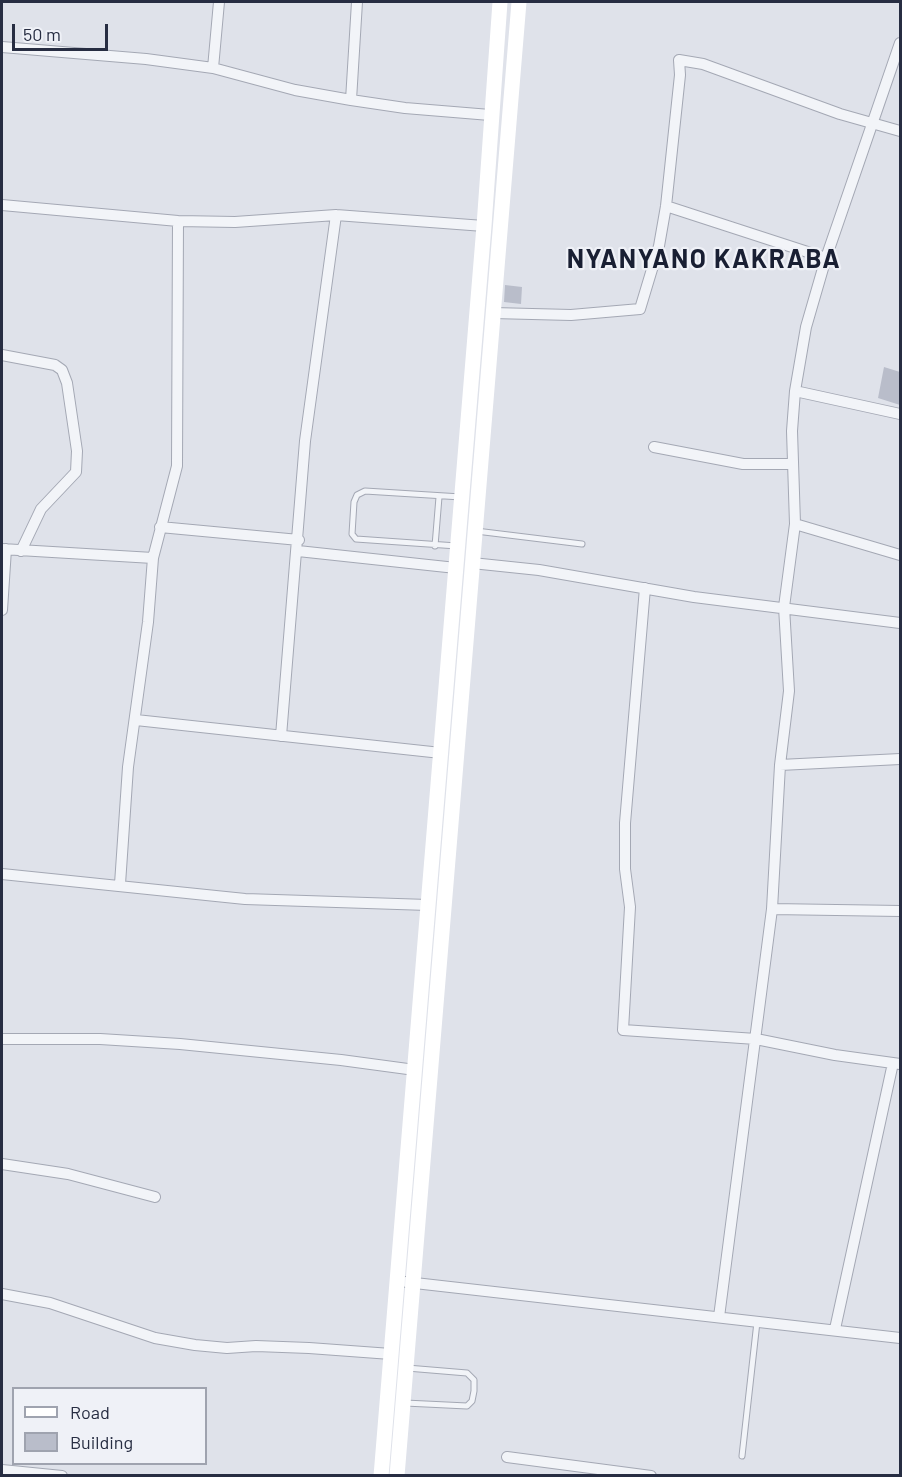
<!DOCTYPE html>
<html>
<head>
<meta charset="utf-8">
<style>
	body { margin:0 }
	#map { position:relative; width:902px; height:1477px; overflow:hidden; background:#dfe2ea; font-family:Barlow,sans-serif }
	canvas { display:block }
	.frame { position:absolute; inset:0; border:3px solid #272d42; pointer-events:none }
	.legend { position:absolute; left:12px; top:1387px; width:195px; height:78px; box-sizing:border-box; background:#eff1f7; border:2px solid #9fa3af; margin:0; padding:8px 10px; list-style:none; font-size:18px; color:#272d42 }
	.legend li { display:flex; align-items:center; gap:12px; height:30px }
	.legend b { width:30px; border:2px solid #9fa3af }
	.scale { position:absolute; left:12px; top:24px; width:96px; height:27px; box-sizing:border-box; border:3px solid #272d42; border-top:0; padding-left:8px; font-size:18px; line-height:21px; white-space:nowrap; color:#272d42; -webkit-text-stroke:4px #eff1f7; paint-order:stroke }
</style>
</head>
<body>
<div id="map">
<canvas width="902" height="1477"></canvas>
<div class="frame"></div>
<ul class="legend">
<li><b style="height:8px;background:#fff"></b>Road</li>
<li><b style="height:16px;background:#b9bdca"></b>Building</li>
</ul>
<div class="scale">50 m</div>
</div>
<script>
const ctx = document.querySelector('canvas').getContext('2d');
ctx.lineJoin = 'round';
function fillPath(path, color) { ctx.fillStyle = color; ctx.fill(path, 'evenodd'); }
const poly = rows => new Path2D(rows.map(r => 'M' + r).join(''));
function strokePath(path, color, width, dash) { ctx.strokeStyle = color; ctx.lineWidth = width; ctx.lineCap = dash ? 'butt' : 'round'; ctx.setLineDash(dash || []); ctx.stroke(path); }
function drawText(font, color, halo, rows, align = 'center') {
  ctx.font = font + ' Barlow,sans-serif'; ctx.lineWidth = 4.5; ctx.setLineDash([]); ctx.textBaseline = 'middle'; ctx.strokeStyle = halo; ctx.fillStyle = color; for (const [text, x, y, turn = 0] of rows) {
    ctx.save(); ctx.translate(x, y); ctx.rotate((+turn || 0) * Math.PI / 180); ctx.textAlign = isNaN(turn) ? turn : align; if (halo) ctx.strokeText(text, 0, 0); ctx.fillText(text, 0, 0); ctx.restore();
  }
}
fillPath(poly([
	[505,285,522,287,521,304,504,302],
	[884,367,900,372,900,405,878,398]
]), '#b9bdca');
const lane = poly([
	[476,531,582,544],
	[435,546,439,497],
	[457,546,356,539,352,534,354,502,357,495,365,491,461,497],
	[405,1403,467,1406,472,1401,474,1391,474,1380,467,1373,407,1368],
	[742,1456,757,1322]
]);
const street = poly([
	[2,47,146,59,213,68,295,90,351,100,405,108,490,115],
	[213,68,219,2],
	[351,100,357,2],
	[2,205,178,221,235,222,336,215,484,226],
	[666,206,826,258],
	[493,313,571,315,640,309,659,246,666,206,680,75,679,60,703,64,840,114,900,131],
	[2,355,55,365,62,370,67,383,77,451,76,472,41,509,21,551],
	[795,391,900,414],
	[654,447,743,464,792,464],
	[795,524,900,555],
	[160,527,299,540],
	[2,549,153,558],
	[298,551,456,568],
	[472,563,539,570,694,597,900,623],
	[645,588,625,823,625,869,630,907,623,1030,756,1039,835,1055,900,1064],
	[2,610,6,549],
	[136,720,441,753],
	[281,736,305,441,336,215],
	[780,765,900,759],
	[2,874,245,899,428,905],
	[120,884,128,767,148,622,153,558,177,466,178,221],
	[772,909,900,911],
	[2,1039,100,1039,180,1044,341,1060,415,1070],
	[2,1164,68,1174,155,1197],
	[406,1282,900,1338],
	[2,1294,50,1303,155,1338,195,1345,227,1348,256,1346,309,1348,391,1354],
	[719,1317,772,909,780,765,789,691,784,607,795,524,792,431,795,391,806,327,826,258,900,43],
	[835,1329,893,1063],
	[507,1457,651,1476],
	[2,1470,62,1476]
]);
strokePath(lane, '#a4a8b4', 7);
strokePath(street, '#a4a8b4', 12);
strokePath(lane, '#f2f4f8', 5);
strokePath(street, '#f2f4f8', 10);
strokePath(poly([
	[381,1476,484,226,500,2],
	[397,1476,519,2]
]), '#fff', 15);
ctx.letterSpacing = '1.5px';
drawText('bold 26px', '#191f33', '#eff1f7', [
	["NYANYANO KAKRABA",704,259]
]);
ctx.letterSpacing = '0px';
</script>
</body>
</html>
